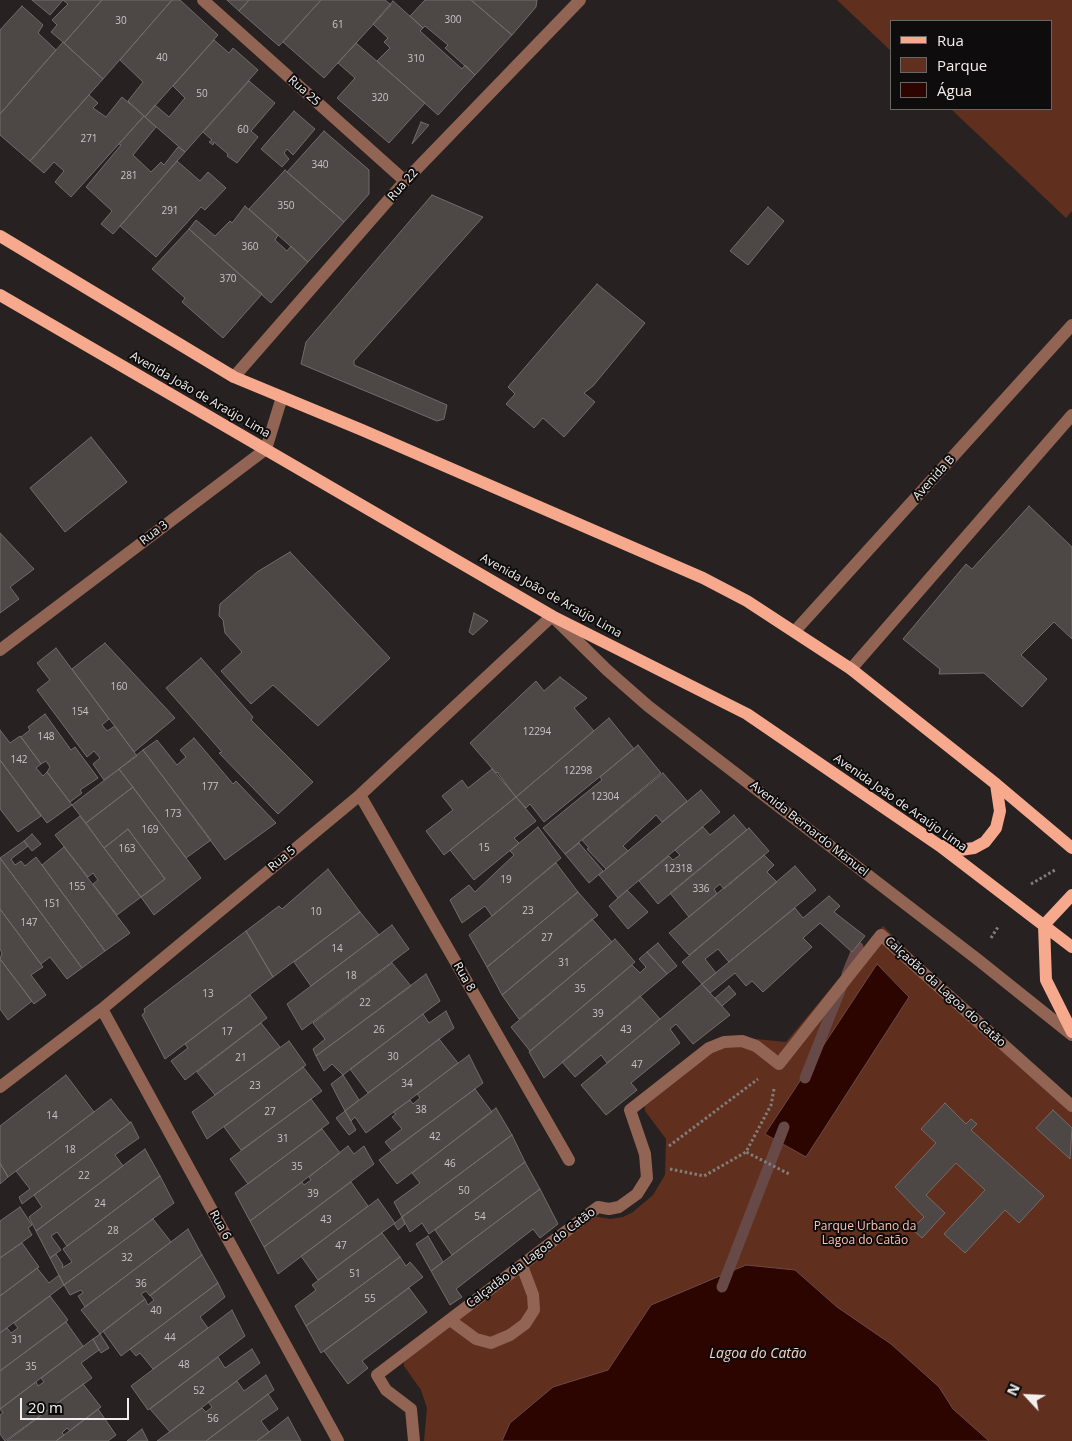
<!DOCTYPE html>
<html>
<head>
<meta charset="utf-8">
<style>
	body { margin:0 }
	#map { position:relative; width:1072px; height:1441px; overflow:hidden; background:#272221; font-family:"Open Sans",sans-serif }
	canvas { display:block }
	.legend { position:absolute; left:890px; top:20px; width:162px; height:90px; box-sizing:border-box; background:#0e0c0c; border:1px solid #696766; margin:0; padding:6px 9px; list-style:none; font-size:15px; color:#f2efee }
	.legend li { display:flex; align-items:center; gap:10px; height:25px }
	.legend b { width:25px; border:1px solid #696766 }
	.north { position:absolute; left:1002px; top:1371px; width:50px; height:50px; -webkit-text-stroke:4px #0e0c0c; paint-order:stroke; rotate:295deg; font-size:14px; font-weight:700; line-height:20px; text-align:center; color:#f2efee }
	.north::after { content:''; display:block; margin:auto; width:18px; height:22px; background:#f2efee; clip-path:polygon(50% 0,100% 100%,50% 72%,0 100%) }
	.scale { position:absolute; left:20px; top:1398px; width:109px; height:22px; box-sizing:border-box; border:2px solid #f2efee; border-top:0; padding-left:6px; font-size:15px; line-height:18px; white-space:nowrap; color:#f2efee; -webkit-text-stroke:4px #0e0c0c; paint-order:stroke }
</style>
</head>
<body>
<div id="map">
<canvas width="1072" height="1441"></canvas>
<ul class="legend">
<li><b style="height:6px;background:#f7a98e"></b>Rua</li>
<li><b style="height:14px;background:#612f1d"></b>Parque</li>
<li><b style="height:14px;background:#2c0400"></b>Água</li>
</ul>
<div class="north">N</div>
<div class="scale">20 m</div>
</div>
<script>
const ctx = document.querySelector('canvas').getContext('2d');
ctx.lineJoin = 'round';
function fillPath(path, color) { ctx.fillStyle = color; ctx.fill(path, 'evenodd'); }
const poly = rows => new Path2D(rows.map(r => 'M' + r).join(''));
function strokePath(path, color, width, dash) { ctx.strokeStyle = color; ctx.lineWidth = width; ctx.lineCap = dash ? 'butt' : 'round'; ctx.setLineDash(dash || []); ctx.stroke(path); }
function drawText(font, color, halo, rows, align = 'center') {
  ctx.font = font + ' "Open Sans",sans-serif'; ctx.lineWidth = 4; ctx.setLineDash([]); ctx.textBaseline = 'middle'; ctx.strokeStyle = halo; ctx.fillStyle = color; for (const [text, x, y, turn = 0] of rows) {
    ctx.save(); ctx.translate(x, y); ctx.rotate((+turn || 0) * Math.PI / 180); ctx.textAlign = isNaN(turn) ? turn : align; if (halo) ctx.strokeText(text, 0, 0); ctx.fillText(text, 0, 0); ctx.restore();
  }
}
fillPath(poly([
	[837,0,1072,0,1072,211,1066,218,951,109,1051,109,1051,21,891,21,891,51],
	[883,926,1072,1110,1072,1441,424,1441,427,1408,421,1390,404,1366,403,1353,409,1343,582,1214,610,1219,623,1217,633,1212,653,1195,665,1175,666,1139,645,1111,644,1102,726,1036,786,1042]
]), '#612f1d');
const water = poly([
	[877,964,909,997,806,1157,765,1134,877,964],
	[746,1265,795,1270,837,1307,891,1344,939,1387,953,1409,989,1441,502,1441,510,1423,553,1387,608,1370,651,1305,746,1265]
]);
fillPath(water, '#2c0400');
strokePath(water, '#674a47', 1);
strokePath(poly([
	[847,974,858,947],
	[805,1078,841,988],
	[722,1287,784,1127]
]), '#674a47', 11);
const building = poly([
	[32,0,102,0,64,43,51,32,57,25,52,20,68,4,63,0,50,15,32,0],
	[102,0,172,0,103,79,64,43,102,0],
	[172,0,180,0,218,35,145,117,128,101,143,82,120,60,172,0],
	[227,0,249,0,239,11,227,0],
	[249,0,321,0,279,46,239,11,249,0],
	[321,0,385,0,391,5,324,78,283,42,321,0],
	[425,0,471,0,512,35,475,75,445,48,448,45,425,26,423,28,410,16,425,0],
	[471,0,537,0,536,7,512,35,471,0],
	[393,1,423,28,420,31,462,69,465,65,475,75,438,115,377,61,390,48,384,42,388,38,373,24,393,1],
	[22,6,43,25,38,33,56,50,0,114,0,30,22,6],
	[214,40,229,53,233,48,258,70,185,152,145,117,155,105,169,117,185,98,173,86,214,40],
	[63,42,103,79,30,161,0,135,0,114,63,42],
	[356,43,425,103,389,143,337,98,355,78,338,63,356,43],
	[249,81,275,103,251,131,258,137,237,163,227,156,228,154,214,142,213,145,209,142,212,140,203,132,249,81],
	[89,95,98,103,93,108,106,117,122,97,144,116,71,197,55,182,64,171,54,162,44,173,30,161,89,95],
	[294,111,315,129,293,155,287,149,284,153,289,159,282,167,261,149,294,111],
	[144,116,156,127,133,155,151,172,161,162,164,165,178,147,185,152,113,234,101,224,112,211,86,187,121,145,119,144,144,116],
	[421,122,429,125,412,144,421,122],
	[324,131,369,170,369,194,344,222,287,172,324,131],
	[177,161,200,181,208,172,226,188,205,210,201,207,156,257,120,226,177,161],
	[285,170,344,222,308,262,249,209,285,170],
	[432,195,483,217,354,361,354,365,447,405,444,419,437,421,301,364,306,342,432,195],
	[245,206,278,235,275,240,287,251,291,246,308,262,271,303,189,229,196,220,215,236,230,221,232,223,245,206],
	[768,207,784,221,748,265,730,251,768,207],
	[189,229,262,294,223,338,182,302,185,298,152,269,189,229],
	[597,284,645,323,593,386,584,393,595,402,564,437,543,418,534,428,506,404,515,394,508,387,597,284],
	[91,437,127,482,65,532,30,488,91,437],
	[1029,506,1072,547,1072,639,1054,622,1021,655,1047,679,1022,707,984,673,939,674,940,669,903,639,966,564,972,569,1029,506],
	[0,533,34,569,10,587,19,599,0,613,0,533],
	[290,552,390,658,318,726,273,685,251,704,221,671,242,652,225,633,223,620,219,616,220,604,257,572,290,552],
	[474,613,488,621,473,635,469,632,474,613],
	[105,643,175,718,134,752,72,669,105,643],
	[56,648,109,719,102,725,107,731,115,726,137,756,104,780,93,764,100,758,94,751,87,757,37,690,50,680,37,663,56,648],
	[201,658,253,717,251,720,313,782,278,814,219,753,222,752,166,688,201,658],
	[560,677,587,698,574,708,594,731,516,797,497,772,496,773,470,743,536,681,544,691,560,677],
	[45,714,71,750,75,747,98,778,80,790,82,793,70,802,47,772,50,767,46,761,41,764,21,737,30,730,28,727,45,714],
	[609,718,634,749,544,822,530,804,526,808,516,797,609,718],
	[0,730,10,743,20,736,21,737,41,764,36,768,43,776,47,772,72,805,47,823,0,760,0,730],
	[194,738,233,784,236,781,276,823,225,860,143,750,157,740,177,765,186,757,180,750,194,738],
	[638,745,661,773,565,854,543,828,602,780,600,777,638,745],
	[143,750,211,840,186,858,119,769,143,750],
	[0,760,41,816,18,832,0,809,0,760],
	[119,769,133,787,86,823,72,805,119,769],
	[492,769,516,797,444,855,426,831,453,810,442,796,462,780,468,788,492,769],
	[663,773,687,801,662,822,656,815,623,846,628,851,606,869,587,849,589,848,582,840,663,773],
	[133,787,201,878,154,915,141,897,165,879,128,829,104,848,86,823,133,787],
	[701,790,720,812,618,898,599,875,701,790],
	[516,797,536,821,514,838,519,843,474,880,450,850,516,797],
	[734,815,747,830,658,904,639,881,669,856,673,860,680,855,675,850,703,827,710,835,734,815],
	[80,816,141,897,117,915,93,884,98,880,93,873,88,877,55,835,80,816],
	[538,827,561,858,492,916,485,906,462,923,450,900,469,885,475,892,514,855,510,851,538,827],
	[749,828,769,851,724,889,720,884,714,889,717,894,689,917,670,893,749,828],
	[128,829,165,879,141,897,104,848,128,829],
	[32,834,41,844,32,851,24,841,32,834],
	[24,841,28,846,11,859,15,865,21,861,25,866,36,857,105,951,82,968,0,858,24,841],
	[579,843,603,871,589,883,565,854,579,843],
	[64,847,130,933,105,951,42,865,64,847],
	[764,855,774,865,767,872,777,882,689,955,669,933,764,855],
	[0,858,82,968,67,979,50,957,41,964,0,909,0,858],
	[556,863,578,892,487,967,469,935,556,863],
	[795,866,816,890,729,962,718,949,705,959,716,973,702,984,682,962,795,866],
	[328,869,360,912,273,977,246,931,279,906,282,909,328,869],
	[627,890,648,912,628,929,609,906,627,890],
	[578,892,598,915,502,995,487,967,578,892],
	[829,896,840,906,834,912,865,936,852,952,820,923,803,938,812,947,763,992,752,981,746,986,735,973,710,993,702,984,795,908,803,918,829,896],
	[0,909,43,967,31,975,46,995,34,1004,0,959,2,953,0,949,0,909],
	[360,912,379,935,311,986,294,962,360,912],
	[592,919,612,942,519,1019,502,995,592,919],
	[392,925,409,949,302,1030,287,1004,392,925],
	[246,931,273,977,165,1059,142,1015,145,1012,144,1009,246,931],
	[615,939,635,962,530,1051,511,1027,615,939],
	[658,943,677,966,667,974,647,952,658,943],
	[647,952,667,974,544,1078,529,1052,632,965,640,973,646,967,639,959,647,952],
	[0,959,32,1001,8,1020,0,1009,0,959],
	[392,963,411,986,316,1056,313,1049,325,1039,313,1023,392,963],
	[426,974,440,1001,343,1075,332,1064,324,1071,316,1056,426,974],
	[702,984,730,1015,693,1044,676,1024,670,1029,680,1043,631,1083,637,1090,606,1115,581,1085,702,984],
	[729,986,736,994,722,1006,715,998,729,986],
	[250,995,267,1018,185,1080,171,1061,188,1048,185,1044,250,995],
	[640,996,660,1019,607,1063,601,1055,575,1077,562,1062,640,996],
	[446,1011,454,1028,368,1093,350,1069,423,1014,429,1023,446,1011],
	[261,1023,280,1047,215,1095,197,1072,261,1023],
	[439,1039,458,1063,366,1133,355,1117,351,1121,345,1111,439,1039],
	[289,1041,306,1065,207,1139,192,1112,289,1041],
	[469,1055,483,1083,392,1151,385,1142,402,1129,392,1117,396,1114,393,1112,410,1100,413,1104,420,1098,417,1094,469,1055],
	[303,1067,322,1091,241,1150,224,1127,303,1067],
	[66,1075,94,1112,8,1177,0,1163,0,1126,66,1075],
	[343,1075,359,1100,345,1111,331,1084,343,1075],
	[475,1089,492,1112,397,1184,379,1160,475,1089],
	[111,1099,130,1123,22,1204,19,1197,30,1189,16,1171,111,1099],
	[311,1099,329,1123,248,1184,230,1159,311,1099],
	[945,1103,966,1124,971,1119,977,1124,971,1130,1044,1196,1019,1223,1005,1210,965,1253,944,1234,985,1190,956,1163,926,1195,945,1213,922,1238,912,1229,924,1217,895,1187,936,1143,921,1129,945,1103],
	[496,1108,512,1135,402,1217,394,1202,420,1183,412,1173,496,1108],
	[1053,1110,1072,1128,1070,1159,1036,1128,1053,1110],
	[345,1111,356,1130,349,1135,336,1118,345,1111],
	[131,1122,139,1138,115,1155,123,1166,36,1231,29,1217,42,1207,34,1195,131,1122],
	[322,1129,340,1153,250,1221,235,1193,322,1129],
	[512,1135,525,1162,429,1234,422,1223,410,1232,402,1217,512,1135],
	[348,1146,354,1154,364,1146,374,1164,264,1247,250,1221,302,1182,304,1185,311,1180,309,1177,348,1146],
	[145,1149,160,1176,67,1246,57,1232,51,1236,61,1250,50,1258,36,1231,145,1149],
	[525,1162,540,1189,452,1255,435,1230,525,1162],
	[0,1163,8,1177,0,1184,0,1163],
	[160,1176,174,1203,64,1285,50,1258,56,1254,63,1265,62,1268,72,1262,63,1249,160,1176],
	[351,1182,368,1206,278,1274,264,1247,351,1182],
	[540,1189,558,1224,540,1238,533,1229,456,1289,462,1297,450,1305,431,1271,540,1189],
	[378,1199,395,1223,318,1280,301,1256,378,1199],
	[20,1207,32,1225,28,1228,32,1235,0,1258,0,1221,20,1207],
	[402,1217,405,1224,398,1230,394,1224,402,1217],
	[153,1219,171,1242,85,1307,78,1296,83,1293,81,1290,70,1295,64,1285,153,1219],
	[188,1229,202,1255,150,1296,146,1291,141,1294,145,1299,100,1334,81,1310,188,1229],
	[382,1233,400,1257,306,1326,295,1306,316,1290,312,1285,382,1233],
	[428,1236,443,1262,431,1271,416,1244,428,1236],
	[22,1243,39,1267,0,1296,0,1258,22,1243],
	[202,1255,218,1283,121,1356,103,1331,145,1299,148,1305,154,1300,150,1295,202,1255],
	[400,1257,406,1266,410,1262,423,1277,321,1353,306,1326,400,1257],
	[37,1268,49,1283,59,1275,64,1285,0,1333,0,1296,37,1268],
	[218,1283,225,1297,200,1317,208,1328,153,1369,140,1353,136,1356,130,1349,218,1283],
	[409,1288,427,1312,362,1361,368,1368,348,1384,324,1351,409,1288],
	[50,1296,68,1320,0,1371,0,1333,7,1328,11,1333,18,1328,14,1323,50,1296],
	[232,1310,245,1336,148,1410,131,1386,232,1310],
	[66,1322,83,1346,0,1409,0,1371,66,1322],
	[100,1334,109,1348,101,1353,93,1339,100,1334],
	[93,1339,99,1350,81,1363,92,1378,5,1441,0,1434,0,1415,3,1413,0,1409,36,1382,38,1386,44,1382,41,1378,93,1339],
	[252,1349,260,1363,170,1432,150,1409,218,1357,225,1368,252,1349],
	[266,1375,274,1390,206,1441,157,1441,202,1408,206,1412,212,1407,208,1402,237,1381,244,1391,266,1375],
	[83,1384,101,1407,70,1431,67,1428,62,1433,64,1435,56,1441,7,1441,83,1384],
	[268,1394,278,1409,261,1421,269,1432,257,1441,206,1441,268,1394],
	[98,1409,116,1435,108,1441,56,1441,98,1409],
	[288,1417,301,1441,257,1441,269,1432,288,1417],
	[142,1429,148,1441,127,1441,142,1429]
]);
fillPath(building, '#4d4746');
strokePath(building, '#726c6b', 1);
strokePath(poly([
	[1031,884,1055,870],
	[991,938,998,927],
	[774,1089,771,1105,746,1152,791,1175],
	[669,1146,758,1079],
	[670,1169,704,1176,746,1152]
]), '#817d7c', 3, [2.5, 2.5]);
strokePath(poly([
	[203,0,405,181],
	[234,377,405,181,580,0],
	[795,631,1072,325],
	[0,650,266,449,282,397],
	[851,669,1072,415],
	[360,795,569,1160],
	[102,1009,338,1441],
	[0,1087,102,1009,360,795,552,616,607,670,648,706,977,959,1072,1035],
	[450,1320,476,1339,491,1343,510,1335,525,1324,534,1310,533,1295,522,1266],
	[414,1441,411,1409,386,1390,377,1375,598,1207,609,1209,619,1207,637,1194,647,1178,645,1154,630,1110,709,1048,724,1042,742,1041,756,1046,779,1064,881,935,1072,1106]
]), '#926453', 12);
strokePath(poly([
	[0,236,234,377,362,430,703,578,747,601,851,669,996,784,1072,848],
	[0,295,552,616,747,714,940,846,1072,947],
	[943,846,960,850,974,848,985,842,996,828,1000,811,996,784],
	[1072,895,1044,925,1046,980,1072,1032]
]), '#f7a98e', 12);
drawText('10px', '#c9c5c4', null, [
	["300",453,20],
	["30",121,21],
	["61",338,25],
	["40",162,58],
	["310",416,59],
	["50",202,94],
	["320",380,98],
	["60",243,130],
	["271",89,139],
	["340",320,165],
	["281",129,176],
	["350",286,206],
	["291",170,211],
	["360",250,247],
	["370",228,279],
	["160",119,687],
	["154",80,712],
	["12294",537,732],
	["148",46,737],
	["142",19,760],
	["12298",578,771],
	["177",210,787],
	["12304",605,797],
	["173",173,814],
	["169",150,830],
	["15",484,848],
	["163",127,849],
	["12318",678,869],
	["19",506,880],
	["155",77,887],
	["336",701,889],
	["151",52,904],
	["23",528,911],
	["10",316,912],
	["147",29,923],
	["27",547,938],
	["14",337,949],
	["31",564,963],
	["18",351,976],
	["35",580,989],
	["13",208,994],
	["22",365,1003],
	["39",598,1014],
	["26",379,1030],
	["43",626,1030],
	["17",227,1032],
	["30",393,1057],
	["21",241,1058],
	["47",637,1065],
	["34",407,1084],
	["23",255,1086],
	["38",421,1110],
	["27",270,1112],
	["14",52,1116],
	["42",435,1137],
	["31",283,1139],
	["18",70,1150],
	["46",450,1164],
	["35",297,1167],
	["22",84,1176],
	["50",464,1191],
	["39",313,1194],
	["24",100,1204],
	["54",480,1217],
	["43",326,1220],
	["28",113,1231],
	["47",341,1246],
	["32",127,1258],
	["51",355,1274],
	["36",141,1284],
	["55",370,1299],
	["40",156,1311],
	["44",170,1338],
	["31",17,1340],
	["48",184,1365],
	["35",31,1367],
	["52",199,1391],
	["56",213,1419]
]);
drawText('12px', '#f2efee', '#0e0c0c', [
	["Rua 25",304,91,42],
	["Rua 22",403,185,-48],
	["Avenida João de Araújo Lima",200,395,30],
	["Avenida B",934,478,-48],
	["Rua 3",154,533,-37],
	["Avenida João de Araújo Lima",551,596,29],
	["Avenida João de Araújo Lima",900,803,35],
	["Avenida Bernardo Manuel",809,829,38],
	["Rua 5",282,859,-40],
	["Rua 8",464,977,60],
	["Calçadão da Lagoa do Catão",945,992,42],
	["Rua 6",220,1225,61],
	["Calçadão da Lagoa do Catão",531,1258,-37]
]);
drawText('12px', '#fcc3b0', '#0e0c0c', [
	["Parque Urbano da",865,1227],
	["Lagoa do Catão",865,1241]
]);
drawText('italic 14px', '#f7d1c3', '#0e0c0c', [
	["Lagoa do Catão",758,1354]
]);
</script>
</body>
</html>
